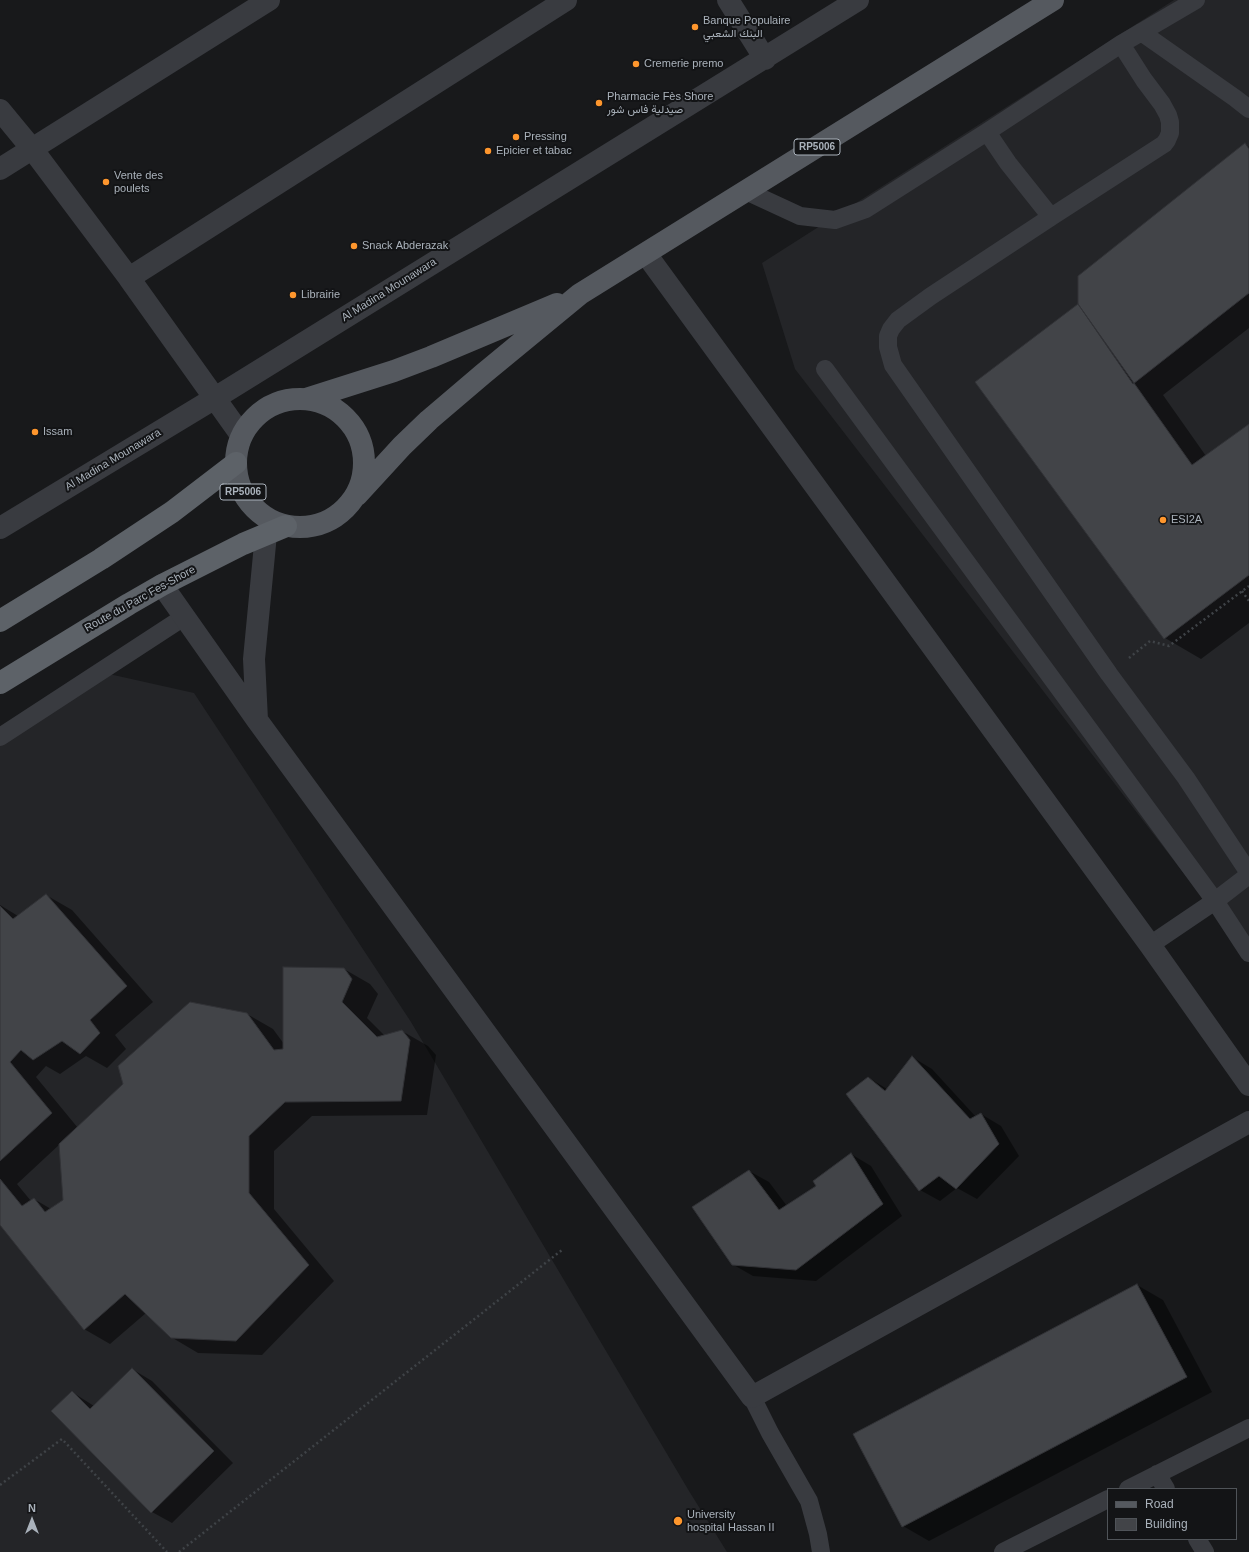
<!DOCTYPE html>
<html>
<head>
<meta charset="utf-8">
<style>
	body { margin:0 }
	#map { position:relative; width:1249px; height:1552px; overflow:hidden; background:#18191b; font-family:Arial,sans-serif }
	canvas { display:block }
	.legend { position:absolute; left:1107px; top:1488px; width:130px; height:52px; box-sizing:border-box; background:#131416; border:1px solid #4f5358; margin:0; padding:5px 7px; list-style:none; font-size:12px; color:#aab2bb }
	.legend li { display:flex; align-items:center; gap:8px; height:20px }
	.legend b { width:20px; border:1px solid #4f5358 }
	.north { position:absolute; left:12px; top:1500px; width:40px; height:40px; -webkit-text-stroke:3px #131416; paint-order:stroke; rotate:0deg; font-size:11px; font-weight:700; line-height:16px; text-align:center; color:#aab2bb }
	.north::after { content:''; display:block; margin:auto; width:14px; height:18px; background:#aab2bb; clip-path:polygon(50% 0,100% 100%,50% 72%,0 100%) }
</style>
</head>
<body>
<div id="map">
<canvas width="1249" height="1552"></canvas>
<ul class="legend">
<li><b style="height:5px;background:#55595f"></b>Road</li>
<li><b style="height:11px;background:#424448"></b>Building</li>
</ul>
<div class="north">N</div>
</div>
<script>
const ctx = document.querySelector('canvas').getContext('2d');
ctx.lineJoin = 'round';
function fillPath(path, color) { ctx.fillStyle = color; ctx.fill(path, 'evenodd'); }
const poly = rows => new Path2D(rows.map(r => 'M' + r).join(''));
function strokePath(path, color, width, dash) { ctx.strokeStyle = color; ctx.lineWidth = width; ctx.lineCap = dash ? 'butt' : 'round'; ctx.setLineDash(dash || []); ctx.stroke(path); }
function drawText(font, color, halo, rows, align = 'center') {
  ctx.font = font + ' Arial,Vazirmatn,sans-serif'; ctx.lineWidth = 4; ctx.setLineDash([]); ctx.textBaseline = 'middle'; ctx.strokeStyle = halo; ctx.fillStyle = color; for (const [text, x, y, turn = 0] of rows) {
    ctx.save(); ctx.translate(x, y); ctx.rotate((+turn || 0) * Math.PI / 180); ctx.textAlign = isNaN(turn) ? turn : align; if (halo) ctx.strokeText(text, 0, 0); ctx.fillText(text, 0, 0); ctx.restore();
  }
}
fillPath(poly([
	[1174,0,1249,0,1249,958,795,369,762,263],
	[109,674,194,693,411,1022,689,1491,727,1552,0,1552,0,745]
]), '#242528');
fillPath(poly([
	[1245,144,1249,147,1249,328,1163,395,1206,456,1249,425,1249,623,1201,659,1165,638,1079,305],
	[46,895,72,910,153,1002,115,1035,126,1049,107,1068,86,1056,60,1074,46,1066,36,1077,78,1128,247,1014,273,1029,284,1044,344,969,370,984,378,994,367,1018,385,1036,402,1031,428,1046,436,1055,427,1115,312,1116,274,1151,274,1209,334,1281,262,1355,198,1353,171,1337,146,1313,110,1344,84,1329,0,1223,0,905,18,916],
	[60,1144,64,1200,51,1209,34,1199,31,1201,17,1184],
	[912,1057,932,1069,976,1117,981,1114,1001,1126,1019,1156,977,1199,957,1188,940,1201,920,1190,869,1078,887,1089],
	[851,1154,871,1166,902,1216,816,1281,753,1276,732,1264,749,1171,769,1182,787,1206,817,1186],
	[1137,1285,1163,1300,1212,1392,929,1541,903,1526],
	[132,1369,152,1381,233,1463,172,1523,152,1512,72,1392,94,1406]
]), '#0007');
const building = poly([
	[1245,143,1249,149,1249,293,1133,384,1078,304,1078,276,1245,143],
	[1078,304,1192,465,1249,424,1249,575,1164,639,975,382,1078,304],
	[46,894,127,986,90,1020,100,1033,80,1054,62,1041,33,1060,21,1050,10,1062,52,1113,0,1161,0,906,13,919,46,894],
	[283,967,344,968,352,979,342,1002,377,1037,402,1030,410,1040,401,1101,285,1102,249,1136,249,1193,309,1265,236,1341,171,1338,125,1294,84,1330,0,1225,0,1179,22,1206,34,1198,45,1212,63,1200,59,1144,123,1084,118,1066,190,1002,247,1013,274,1050,283,1049,283,967],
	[912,1056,970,1119,981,1113,999,1144,956,1189,939,1176,919,1191,846,1094,868,1077,885,1091,912,1056],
	[851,1153,883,1204,796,1270,732,1265,692,1207,749,1170,779,1210,816,1186,813,1181,851,1153],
	[1137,1284,1187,1377,902,1527,853,1434,1137,1284],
	[132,1368,214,1451,151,1513,51,1411,72,1391,90,1409,132,1368]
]);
fillPath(building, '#424448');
strokePath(building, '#323337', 1);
strokePath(poly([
	[1242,591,1249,601],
	[1129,658,1150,641,1169,646,1249,586],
	[0,1485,62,1439,167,1552],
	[179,1552,562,1250]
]), '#3f4347', 2.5, [2, 3]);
strokePath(poly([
	[1141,32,1235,98,1249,109],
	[987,132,1008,163,1051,217,1164,144,1167,140,1170,133,1170,122,1168,115,1162,104,1144,80,1121,44],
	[746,191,800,216,835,220,866,209,987,132,1121,44,1196,0],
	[1051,217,931,296,898,320,891,329,888,336,888,347,893,365,1109,674,1186,778,1249,873],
	[825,369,1215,901,1249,953],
	[0,737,184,617],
	[1150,945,1215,901,1249,875],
	[752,1397,770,1433,809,1501,818,1534,821,1552],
	[1157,1474,1166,1489],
	[1128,1489,1249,1428],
	[1197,1539,1205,1552],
	[1003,1552,1108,1499]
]), '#393b40', 18);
strokePath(poly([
	[728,0,765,59],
	[0,110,33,150,129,278,241,435],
	[0,169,269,0],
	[646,254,1150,945,1249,1085],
	[129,278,566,0],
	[0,528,215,398,858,0],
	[162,585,257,720,752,1397,1249,1122],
	[257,720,254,659,266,534]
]), '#393b40', 22);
strokePath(poly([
	[306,399,394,371,431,357,557,304],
	'236 463a64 64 0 1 1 128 0a64 64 0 1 1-128 0Z',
	[357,495,402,446,429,420,483,374,580,294,1053,0]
]), '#55595f', 22);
strokePath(poly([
	[0,621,101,559,172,512,236,463],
	[0,683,129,604,162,585,243,544,286,526]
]), '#5d6268', 22);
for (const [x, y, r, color] of [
	[695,27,4,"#fe962d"],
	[636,64,4,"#fe962d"],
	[599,103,4,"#fe962d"],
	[516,137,4,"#fe962d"],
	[488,151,4,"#fe962d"],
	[106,182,4,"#fe962d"],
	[354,246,4,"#fe962d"],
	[293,295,4,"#fe962d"],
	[35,432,4,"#fe962d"],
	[1163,520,4,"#fe962d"],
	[678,1521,5,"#fe962d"]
]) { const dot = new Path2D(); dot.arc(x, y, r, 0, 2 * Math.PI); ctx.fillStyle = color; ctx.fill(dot); strokePath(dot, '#131416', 1.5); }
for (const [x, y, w] of [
	[817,147,46],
	[243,492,46]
]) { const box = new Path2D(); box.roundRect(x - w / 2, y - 8, w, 16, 3); ctx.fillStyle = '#131416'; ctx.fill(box); strokePath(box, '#aab2bb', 1); }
drawText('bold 10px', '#aab2bb', null, [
	["RP5006",817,147],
	["RP5006",243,492]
]);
drawText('11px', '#aab2bb', '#131416', [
	["Banque Populaire",703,21],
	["البنك الشعبي",703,34],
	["Cremerie premo",644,64],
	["Pharmacie Fès Shore",607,97],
	["صيدلية فاس شور",607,110],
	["Pressing",524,137],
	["Epicier et tabac",496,151],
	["Vente des",114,176],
	["poulets",114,189],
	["Snack Abderazak",362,246],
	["Librairie",301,295],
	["Issam",43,432],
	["ESI2A",1171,520],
	["University",687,1515],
	["hospital Hassan II",687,1528]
], 'left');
drawText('11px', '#aab2bb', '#131416', [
	["Al Madina Mounawara",389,290,-32],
	["Al Madina Mounawara",113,460,-31],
	["Route du Parc Fes-Shore",140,599,-29]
]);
</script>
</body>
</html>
